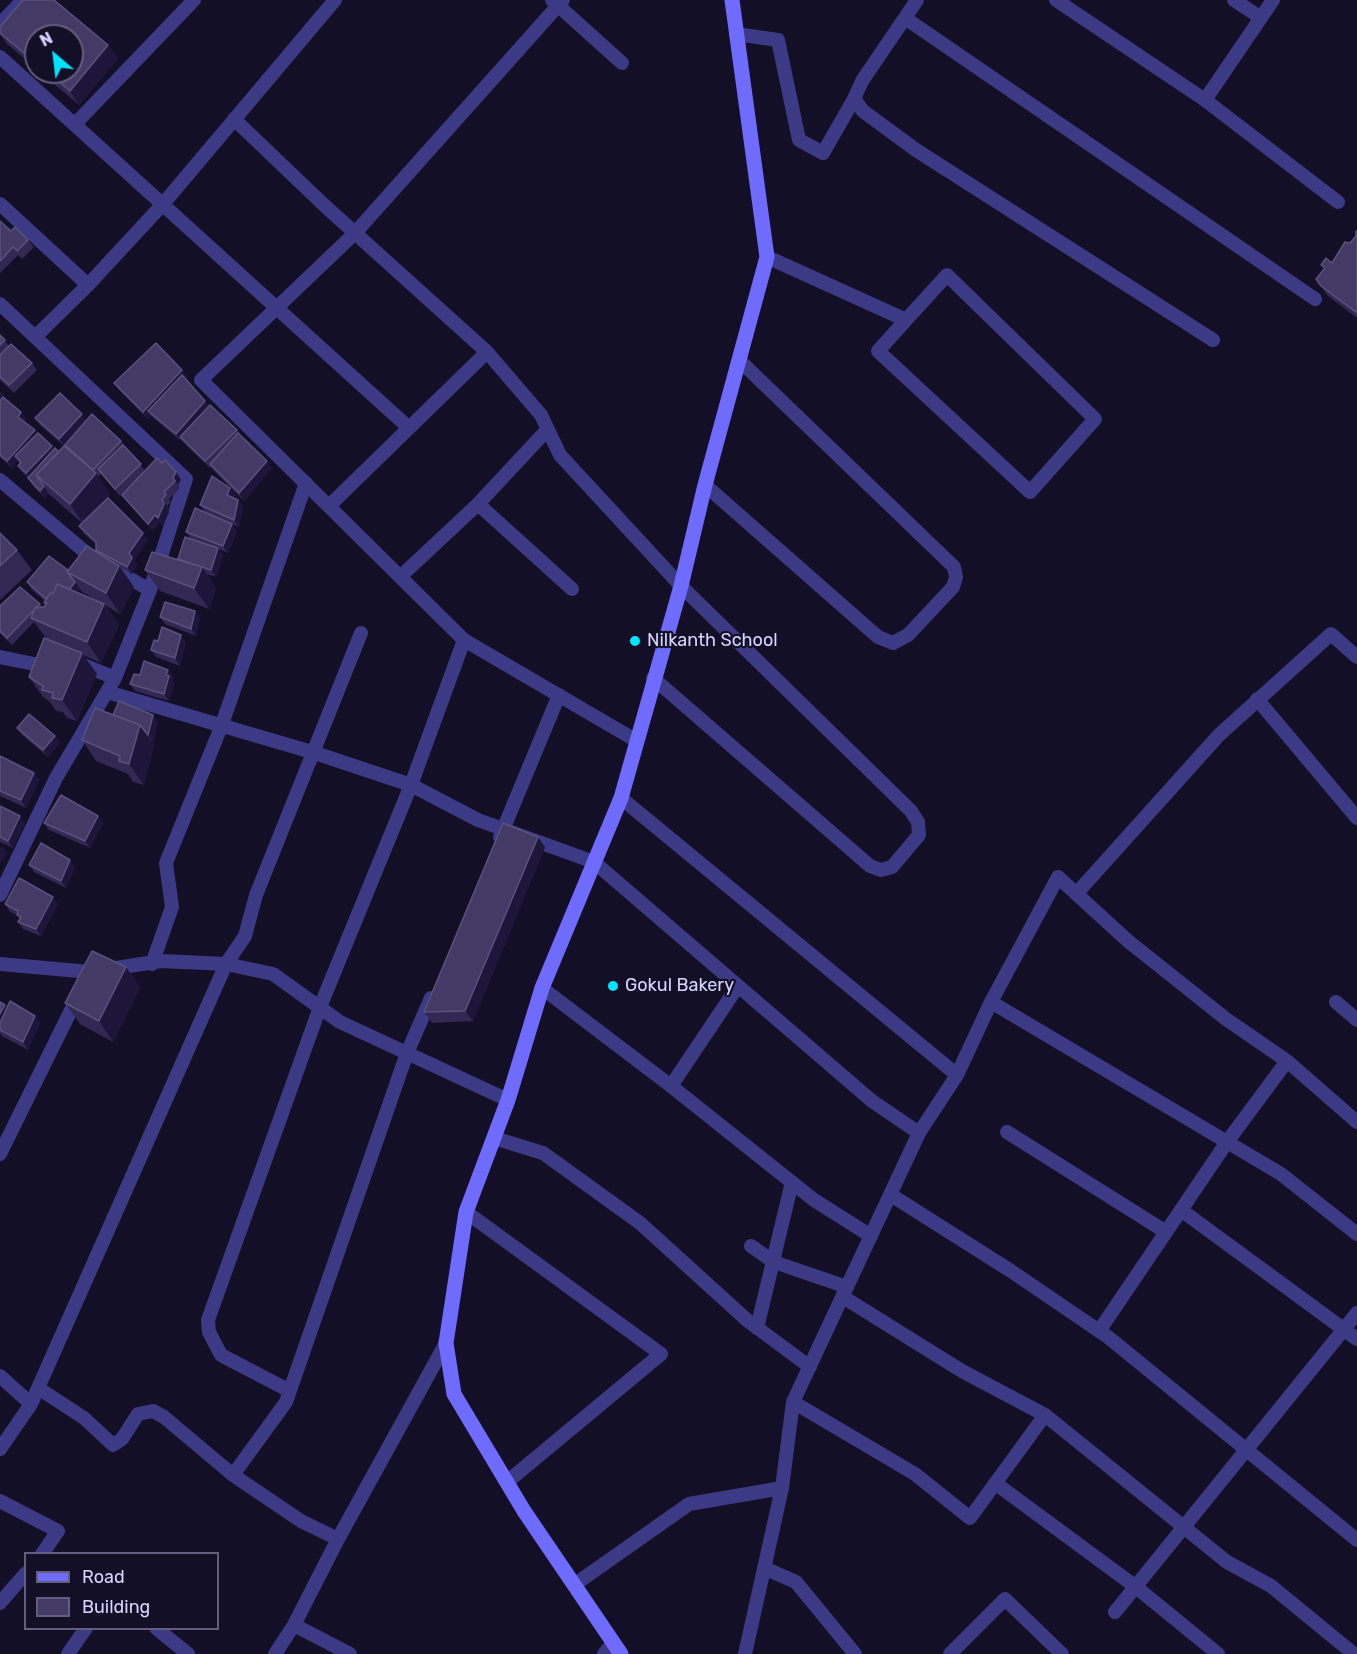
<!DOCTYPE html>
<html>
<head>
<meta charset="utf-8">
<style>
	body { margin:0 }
	#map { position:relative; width:1357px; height:1654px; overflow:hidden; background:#130f26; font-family:Rubik,sans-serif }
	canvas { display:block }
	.legend { position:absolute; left:24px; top:1552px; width:195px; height:78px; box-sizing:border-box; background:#130f26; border:2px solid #625e7d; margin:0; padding:8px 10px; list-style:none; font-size:18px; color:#d9d4ff }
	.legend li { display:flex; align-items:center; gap:12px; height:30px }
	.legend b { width:30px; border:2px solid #625e7d }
	.north { position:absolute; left:24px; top:24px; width:60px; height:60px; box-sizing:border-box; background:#130f26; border:2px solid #625e7d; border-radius:50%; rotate:332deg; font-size:16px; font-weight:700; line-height:24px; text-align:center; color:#d9d4ff }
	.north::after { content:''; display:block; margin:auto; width:21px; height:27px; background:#00e5ff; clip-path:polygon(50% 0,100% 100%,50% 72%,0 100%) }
</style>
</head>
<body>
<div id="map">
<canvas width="1357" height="1654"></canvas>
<ul class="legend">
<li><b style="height:8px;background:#6f6bff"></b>Road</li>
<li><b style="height:16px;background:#433a66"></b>Building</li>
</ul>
<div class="north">N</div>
</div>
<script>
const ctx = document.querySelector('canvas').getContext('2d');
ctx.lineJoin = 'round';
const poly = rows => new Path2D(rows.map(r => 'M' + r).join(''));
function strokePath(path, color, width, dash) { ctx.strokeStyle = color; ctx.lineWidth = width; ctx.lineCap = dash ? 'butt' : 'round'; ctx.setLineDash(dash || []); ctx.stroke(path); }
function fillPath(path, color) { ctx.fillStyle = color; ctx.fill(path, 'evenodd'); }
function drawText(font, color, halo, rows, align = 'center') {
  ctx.font = font + ' Rubik,sans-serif'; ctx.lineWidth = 4.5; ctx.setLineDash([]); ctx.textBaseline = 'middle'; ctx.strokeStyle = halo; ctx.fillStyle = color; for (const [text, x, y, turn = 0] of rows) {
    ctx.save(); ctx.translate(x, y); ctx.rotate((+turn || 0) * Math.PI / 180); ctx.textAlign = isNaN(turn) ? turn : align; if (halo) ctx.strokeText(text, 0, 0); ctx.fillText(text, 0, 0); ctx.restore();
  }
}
strokePath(poly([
	[552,0,622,63],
	[563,0,355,233,201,380,464,640,637,741],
	[917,0,862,81,854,99,863,111,916,150,1213,340],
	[1056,0,1205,100,1338,202],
	[1234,0,1261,18],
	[905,18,1315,299],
	[0,24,23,0],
	[736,34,778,40,799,140,823,153,854,99],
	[0,57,408,427],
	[1205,100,1273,0],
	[234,119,325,206,487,352,541,415,560,455,681,586,911,811,918,822,919,835,892,867,881,870,870,866,653,678],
	[75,124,194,0],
	[0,204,88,285],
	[767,257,906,320,947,275,1095,419,1030,492,878,351,906,320],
	[0,304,186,479,150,590,115,678,56,778,0,895],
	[35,337,88,285,163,204,335,0],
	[0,480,90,556,150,590],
	[705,485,878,637,893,643,908,635,953,587,956,577,954,567,739,360],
	[478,504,572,589],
	[329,506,487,352],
	[400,577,478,504,548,429],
	[0,657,39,665,50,660],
	[76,662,115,678],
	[107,692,312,752,411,785,478,820,594,862,872,1101,919,1133],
	[1257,699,1357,818],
	[621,798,957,1075],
	[500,837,559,695],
	[1076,894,1219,735,1331,634,1357,657],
	[0,964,90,972,161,961,226,964,273,974,340,1022,508,1100],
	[152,964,172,907,166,863,221,727,306,483],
	[542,988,671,1086,814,1200,871,1236],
	[991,1002,1281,1174,1357,1234],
	[1336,1002,1357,1020],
	[671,1086,738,986],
	[1007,1132,1166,1232],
	[494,1138,543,1153,640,1223,748,1321,810,1367],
	[0,1154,79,994],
	[891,1195,1011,1271,1108,1337,1357,1540],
	[1181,1210,1357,1339],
	[466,1212,661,1354,507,1482],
	[751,1246,774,1262,847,1287],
	[843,1297,962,1371,1045,1415,1227,1562,1271,1586,1354,1654],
	[757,1328,792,1182],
	[1099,1331,1227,1142,1287,1061],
	[0,1376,31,1404,226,964,245,936,256,895,361,633],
	[38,1388,84,1418,113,1445,122,1439,138,1414,153,1411,164,1417,233,1475,301,1521,338,1539],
	[288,1390,221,1355,209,1332,208,1320,320,1007,411,785,464,640],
	[793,1402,915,1474,970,1518,1045,1415],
	[0,1449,31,1404],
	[233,1475,286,1402,407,1053,431,998],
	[995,1483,1136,1587,1218,1654],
	[0,1501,58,1531,42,1554],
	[764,1568,796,1582,855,1654],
	[574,1585,689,1504,782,1488],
	[0,1603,26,1573],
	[1115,1612,1357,1313],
	[294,1625,350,1654],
	[156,1628,188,1654],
	[68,1654,86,1628],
	[275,1654,294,1625,338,1539,446,1343],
	[604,1654,613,1643],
	[745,1654,782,1488,793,1402,919,1133,957,1075,991,1002,1058,877,1128,941,1226,1019,1287,1061,1357,1122],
	[950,1654,1005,1599,1062,1654]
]), '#3d3a85', 14);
strokePath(poly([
	[621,1654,524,1511,454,1394,446,1343,466,1212,508,1100,542,988,621,798,681,586,705,485,767,257,732,0]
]), '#6f6bff', 15);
fillPath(poly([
	[0,27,108,45,118,59,79,105,40,72,72,72,36,36,36,68,7,44,0,34],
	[0,221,11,231,28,240,34,247,22,259,18,255,0,273],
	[1357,232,1357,318,1328,296,1316,279,1324,269,1321,265,1332,263,1356,236],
	[0,335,9,346,32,363,37,370,14,393,0,380],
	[182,370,187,377,186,379,209,406,237,430,241,436,272,468,244,501,215,472,211,467,210,468,185,444,182,440,181,441,151,416,148,419,119,390,114,383],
	[0,392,6,399,21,412,26,419,24,422,54,449,59,452,68,442,64,446,40,425,35,418,87,421,121,441,145,471,162,463,176,472,181,480,178,485,180,488,169,499,171,502,167,506,169,512,163,526,160,522,153,531,128,502,122,495,137,479,120,496,101,474,98,477,110,494,106,500,148,540,134,560,137,565,132,574,120,567,134,587,120,614,105,605,119,625,101,663,83,655,97,674,77,721,67,718,63,712,56,711,50,702,43,697,29,677,46,638,34,622,12,645,0,633,0,606,40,604,43,607,44,607,46,605,44,603,45,601,32,590,27,582,68,570,99,554,96,550,96,544,84,534,79,526,82,523,49,494,45,498,33,486,28,478,23,473,18,466,20,463,18,461,12,468,0,457],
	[80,589,82,592,98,601,78,592],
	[230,488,235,495,234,498,238,500,243,507,239,527,205,512,200,505],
	[232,524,237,532,228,553,219,549,223,556,216,577,207,574,216,588,209,609,160,591,145,570,180,560,178,559,203,543,191,539,186,532],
	[0,533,17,550,32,570,0,600],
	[160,617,200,618,196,636,165,624],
	[158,641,186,642,180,666,156,657,151,650],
	[168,670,173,677,172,680,174,684,169,701,135,691,130,684,140,675],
	[113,715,158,722,153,742,152,742,154,745,144,785,133,782,128,774,96,761,82,740],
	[17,728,55,736,60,743,48,757,22,735],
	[0,756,34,773,39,780,26,808,0,796],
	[0,806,25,823,13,848,0,842],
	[98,816,103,823,90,848,49,830,44,823],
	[545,847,473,1021,432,1023,424,1012],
	[29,865,75,867,66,888,34,872],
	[5,904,58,904,41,936,23,929,18,922,20,919,17,915,10,912],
	[126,967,140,988,113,1042,80,1024,65,1003],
	[0,1002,5,1005,7,1008,35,1016,40,1023,28,1050,2,1036,0,1033]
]), '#312854');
fillPath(poly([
	[108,45,118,59,79,105,70,91],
	[182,370,187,377,152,414,148,411,151,416,148,419,143,412],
	[2,393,7,400,0,408,0,395],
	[205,401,210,408,180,437,182,440,181,441,176,434],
	[21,412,26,419,23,424,18,417],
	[82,414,87,421,64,446,59,439],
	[35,430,40,437,15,456,18,461,12,468,7,461],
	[52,446,57,453,31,481,26,473],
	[267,461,272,468,244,501,239,493],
	[176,472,181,480,178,485,173,478],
	[96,473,110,494,84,525,70,504],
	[44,486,49,494,45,498,40,491],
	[230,488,235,495,232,502,227,495],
	[162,499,167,506,169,512,163,526,160,522,153,531,148,524,155,515],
	[238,500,243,507,239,527,234,520],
	[232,524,237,532,228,553,223,546],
	[143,533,148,540,134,560,137,565,132,574,127,567,129,553],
	[218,548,223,556,216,577,211,570],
	[119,566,134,587,120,614,106,593],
	[202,567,216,588,209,609,194,588],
	[75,582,80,589,61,615,56,608],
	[104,604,119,625,101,663,87,642],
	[195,611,200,618,196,636,191,629],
	[181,635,186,642,180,666,175,658],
	[82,653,97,674,77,721,62,700],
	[168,670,173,677,172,680,174,684,169,701,164,694,166,675],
	[153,715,158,722,153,742,148,735],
	[140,725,154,745,144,785,129,764],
	[55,736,60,743,48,757,43,750],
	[34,773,39,780,26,808,21,800],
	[20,816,25,823,13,848,8,841],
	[98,816,103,823,90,848,85,841],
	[538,837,545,847,473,1021,465,1011],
	[2,846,7,853,0,865,0,849],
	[70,860,75,867,66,888,61,881],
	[53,897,58,904,41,936,36,929],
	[126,967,140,988,113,1042,99,1021],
	[5,1005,10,1012,0,1030,0,1014],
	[35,1016,40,1023,28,1050,23,1042]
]), '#1d163a');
const building = poly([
	[23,0,54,0,108,45,70,91,47,72,72,72,72,36,36,36,36,63,0,33,0,27,23,0],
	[0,221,11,231,15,227,28,240,17,251,13,247,0,261,0,221],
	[1356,231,1357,232,1357,313,1321,286,1316,279,1325,268,1321,265,1326,258,1332,263,1345,242,1350,243,1356,236,1356,231],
	[0,335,5,340,0,345,0,335],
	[156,343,182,370,143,412,114,383,156,343],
	[11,344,32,363,9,385,0,377,0,355,11,344],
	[182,375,205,401,176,434,148,411,182,375],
	[60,393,82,414,59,439,35,418,60,393],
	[3,397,21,412,18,417,35,430,7,461,0,455,0,401,3,397],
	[210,405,237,430,205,461,180,437,210,405],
	[92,414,121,441,93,470,65,445,92,414],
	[38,433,52,446,26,473,18,466,21,462,15,456,38,433],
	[238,433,267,461,239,493,210,464,238,433],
	[123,445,141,464,115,489,98,469,123,445],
	[64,446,96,473,70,504,36,475,64,446],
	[55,448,59,452,36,475,44,486,40,491,28,478,55,448],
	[157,458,162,463,165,460,176,472,173,478,175,481,164,492,166,495,162,499,164,504,158,518,155,515,148,524,122,495,157,458],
	[212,476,230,488,227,495,238,500,234,520,200,505,212,476],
	[108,498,143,533,129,553,132,558,127,567,96,550,96,542,79,526,108,498],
	[195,508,232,524,223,546,186,532,195,508],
	[0,533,17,550,0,566,0,533],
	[185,537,218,548,211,570,178,559,185,537],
	[87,546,119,566,106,593,67,572,87,546],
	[152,552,202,567,194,588,145,570,152,552],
	[49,556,68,570,67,572,75,582,70,589,57,584,53,594,50,593,46,599,27,582,49,556],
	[57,584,104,604,87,642,31,618,35,608,44,607,47,603,44,603,50,593,53,594,57,584],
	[20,587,40,604,35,608,34,610,7,638,0,631,0,606,20,587],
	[165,602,195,611,191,629,160,617,165,602],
	[162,627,181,635,175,658,151,650,154,640,158,641,162,627],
	[44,638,82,653,62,700,52,698,53,693,42,690,43,686,29,677,44,638],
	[144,661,168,670,166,675,169,676,164,694,130,684,134,674,140,675,144,661],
	[119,701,153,715,148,735,140,725,113,715,119,701],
	[95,708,140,725,129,764,119,761,120,756,82,740,95,708],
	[29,714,55,736,43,750,17,728,29,714],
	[0,756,34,773,21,800,0,791,0,756],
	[61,795,98,816,85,841,44,823,61,795],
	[0,806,20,816,8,841,0,837,0,806],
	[503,823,538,837,465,1011,424,1012,503,823],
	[41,843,70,860,61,881,29,865,41,843],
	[19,878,53,897,36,929,18,922,21,917,17,915,18,911,5,904,19,878],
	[92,951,126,967,99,1021,65,1003,92,951],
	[10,1001,35,1016,23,1042,0,1030,0,1023,10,1001],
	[0,1002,5,1005,0,1014,0,1002]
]);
fillPath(building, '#433a66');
strokePath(building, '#5a527e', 1.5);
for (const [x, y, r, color] of [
	[635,641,6,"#00e5ff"],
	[613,986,6,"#00e5ff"]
]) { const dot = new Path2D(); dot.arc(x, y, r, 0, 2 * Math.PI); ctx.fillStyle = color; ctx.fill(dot); strokePath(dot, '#130f26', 2); }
drawText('18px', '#d9d4ff', '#130f26', [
	["Nilkanth School",647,641],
	["Gokul Bakery",625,986]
], 'left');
</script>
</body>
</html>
